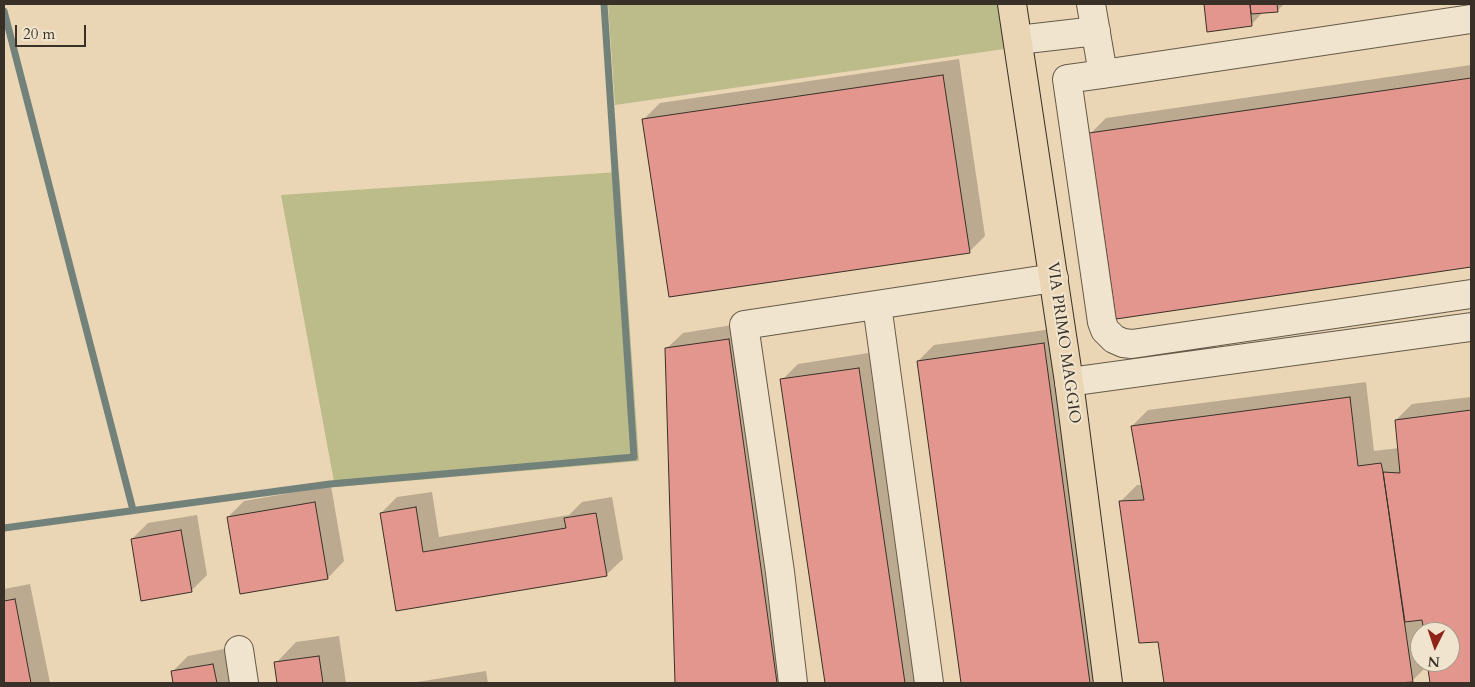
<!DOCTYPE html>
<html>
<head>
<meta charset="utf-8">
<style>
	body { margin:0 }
	#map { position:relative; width:1475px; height:687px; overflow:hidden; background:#ead5b4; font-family:Cardo,serif }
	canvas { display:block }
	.frame { position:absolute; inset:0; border:5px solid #393127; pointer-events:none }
	.north { position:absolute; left:1410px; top:622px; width:50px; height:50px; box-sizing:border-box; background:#f1e4ce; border:1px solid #a79c8b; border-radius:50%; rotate:184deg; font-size:14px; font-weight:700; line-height:20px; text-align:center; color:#393127 }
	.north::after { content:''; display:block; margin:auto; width:18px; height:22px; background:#8f2418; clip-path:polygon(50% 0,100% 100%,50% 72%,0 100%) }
	.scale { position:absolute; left:15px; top:25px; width:71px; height:22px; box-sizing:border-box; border:2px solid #393127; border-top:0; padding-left:6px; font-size:15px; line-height:18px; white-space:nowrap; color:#393127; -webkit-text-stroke:4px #f1e4ce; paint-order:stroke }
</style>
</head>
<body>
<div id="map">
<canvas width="1475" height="687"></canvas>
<div class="frame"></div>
<div class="north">N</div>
<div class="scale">20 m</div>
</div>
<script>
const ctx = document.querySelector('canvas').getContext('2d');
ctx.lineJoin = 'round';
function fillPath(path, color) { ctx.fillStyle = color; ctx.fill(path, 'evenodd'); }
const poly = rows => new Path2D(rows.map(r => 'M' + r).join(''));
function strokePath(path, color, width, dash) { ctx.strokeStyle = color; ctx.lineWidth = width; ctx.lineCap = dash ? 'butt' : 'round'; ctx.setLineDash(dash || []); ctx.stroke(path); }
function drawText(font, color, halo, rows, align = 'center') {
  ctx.font = font + ' Cardo,serif'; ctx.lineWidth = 4; ctx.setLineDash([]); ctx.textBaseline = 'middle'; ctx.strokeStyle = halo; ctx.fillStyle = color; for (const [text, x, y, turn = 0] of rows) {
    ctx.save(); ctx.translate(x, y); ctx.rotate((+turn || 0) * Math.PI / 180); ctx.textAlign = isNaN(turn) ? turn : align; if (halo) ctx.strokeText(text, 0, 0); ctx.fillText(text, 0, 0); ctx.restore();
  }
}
fillPath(poly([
	[608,4,998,4,1004,49,615,105],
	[619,172,639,461,335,487,281,195]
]), '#bbbc8a');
fillPath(poly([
	[1205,4,1284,4,1278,10,1263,12,1252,24,1208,30],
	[959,59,985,236,969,252,644,119,660,103],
	[1471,65,1471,266,1117,317,1090,134,1106,118],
	[745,323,785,683,676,683,666,349,683,333],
	[1060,328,1108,683,963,683,918,361,934,345],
	[875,352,923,683,826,683,782,380,798,364],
	[1366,382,1374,451,1399,448,1396,420,1412,404,1471,397,1471,683,1431,683,1429,664,1412,681,1405,681,1406,683,1166,683,1159,641,1121,501,1137,485,1143,485,1132,426,1148,410],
	[1420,632,1450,632,1450,662,1420,662],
	[331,486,344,561,328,578,228,517,244,501],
	[432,492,439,537,569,515,582,502,612,497,623,559,606,575,397,610,381,513,397,497],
	[197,515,207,575,191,591,132,539,148,523],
	[30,584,50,683,4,683,4,589],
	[339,636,346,683,279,683,276,663,296,642],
	[229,648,235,683,174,683,172,672,188,656],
	[486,671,488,683,411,683]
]), '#0003');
strokePath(poly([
	[4,11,133,510],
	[4,528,330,484,634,457,604,4]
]), '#72827a', 7);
const building = poly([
	[1204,4,1250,4,1252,26,1207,32,1204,4],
	[1250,4,1277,4,1278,12,1251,14,1250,4],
	[943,75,970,253,669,297,642,119,943,75],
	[1471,78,1471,267,1116,319,1089,133,1471,78],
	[729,339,777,683,675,683,665,348,729,339],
	[1044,343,1090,683,961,683,917,361,1044,343],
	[859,368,905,683,825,683,780,379,859,368],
	[1350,397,1358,466,1381,463,1383,472,1413,682,1397,683,1164,683,1158,642,1139,643,1119,501,1144,500,1131,426,1350,397],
	[1471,410,1471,683,1430,683,1427,662,1450,662,1450,632,1424,632,1422,620,1405,622,1383,472,1400,473,1395,420,1471,410],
	[315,502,328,579,240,594,227,517,315,502],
	[416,507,423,552,566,528,564,518,596,513,607,576,396,611,380,513,416,507],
	[181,530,192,592,141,601,131,539,181,530],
	[15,599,31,683,4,683,4,601,15,599],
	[319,656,323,683,277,683,274,662,319,656],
	[213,664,217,683,173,683,171,671,213,664]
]);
fillPath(building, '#e3968d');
strokePath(building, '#393127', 1);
const minor = poly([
	[1091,4,1103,74,1471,19],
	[1018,40,1096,31],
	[1103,74,1067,79,1102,322,1105,330,1114,339,1123,343,1132,344,1471,294],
	[877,305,929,683],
	[1069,382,1471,327],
	[239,650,244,683],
	[793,683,780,572,744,325,1054,278]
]);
const major = poly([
	[1012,4,1069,382,1108,683]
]);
strokePath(minor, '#655a4a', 30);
strokePath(major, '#393127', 30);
strokePath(minor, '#f1e4ce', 28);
strokePath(major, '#ead5b4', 28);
drawText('16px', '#393127', '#f1e4ce', [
	["VIA PRIMO MAGGIO",1063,343,82]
]);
</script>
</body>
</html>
